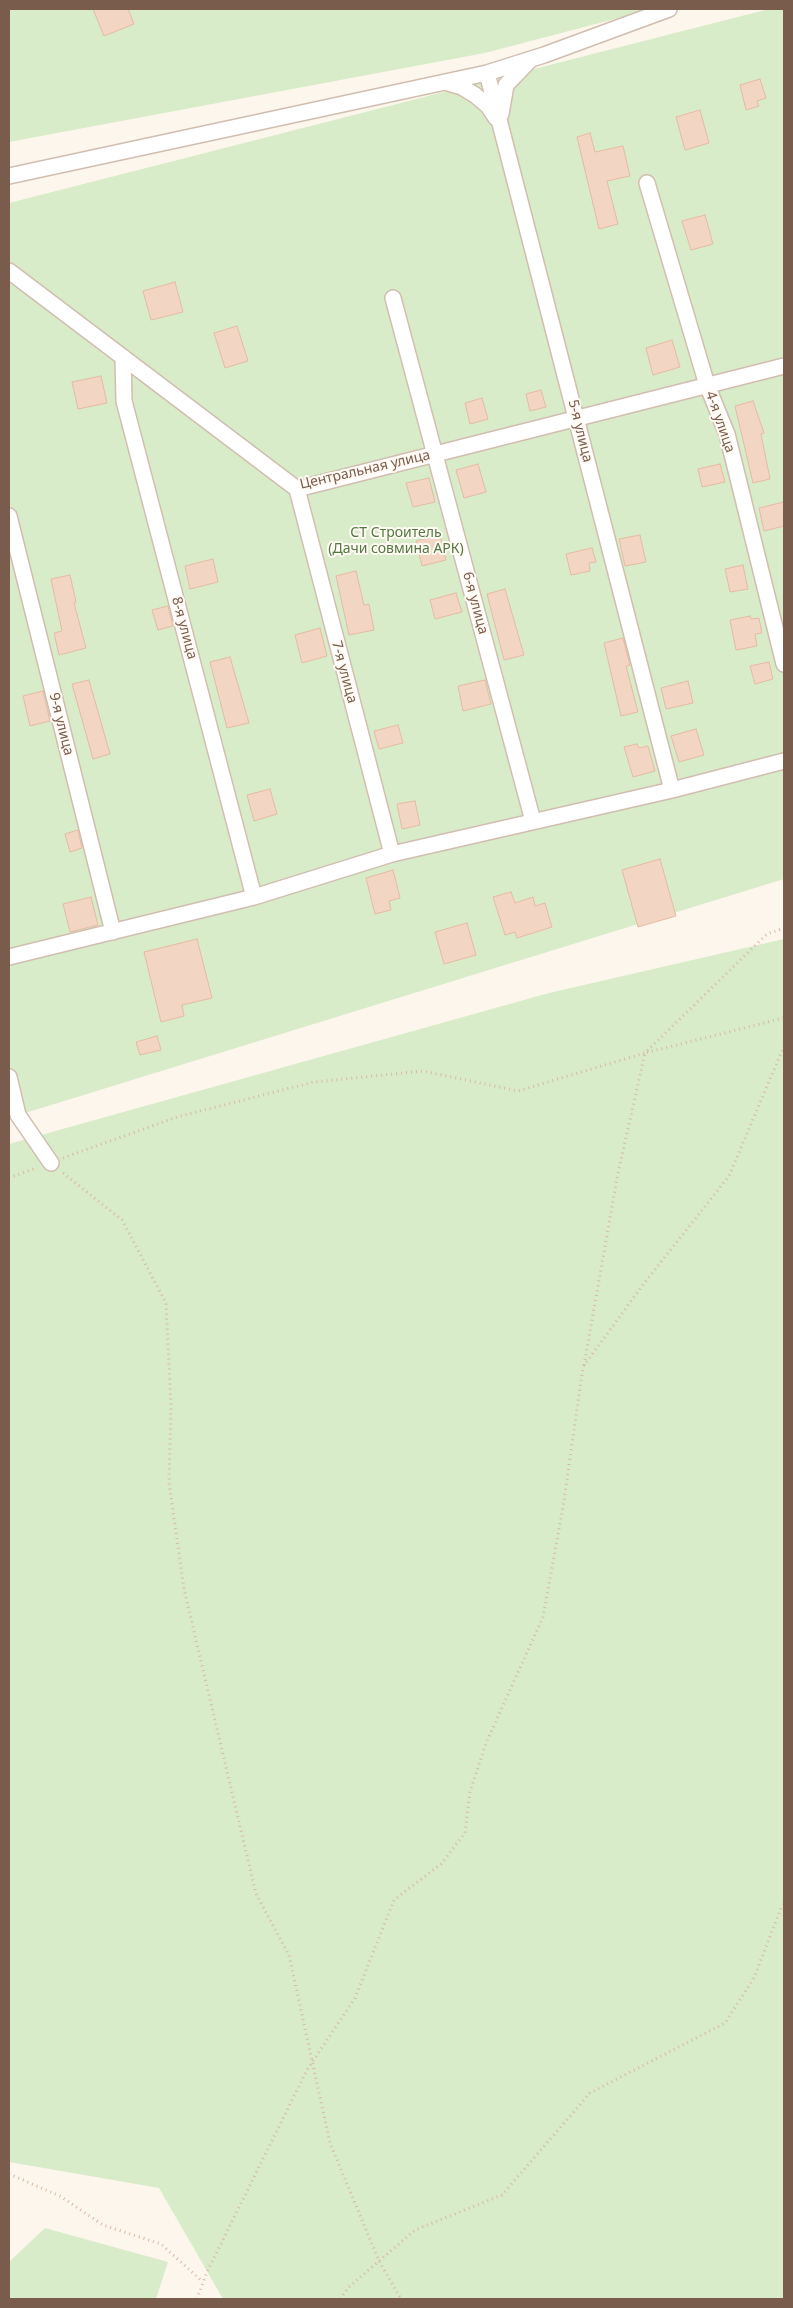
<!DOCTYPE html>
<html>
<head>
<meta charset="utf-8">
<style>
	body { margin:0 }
	#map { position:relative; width:793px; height:2308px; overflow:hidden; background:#fdf6ec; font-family:"Noto Sans",sans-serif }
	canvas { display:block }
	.frame { position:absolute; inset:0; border:10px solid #7a5c4d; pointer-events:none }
</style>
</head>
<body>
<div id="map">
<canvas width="793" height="2308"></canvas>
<div class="frame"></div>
</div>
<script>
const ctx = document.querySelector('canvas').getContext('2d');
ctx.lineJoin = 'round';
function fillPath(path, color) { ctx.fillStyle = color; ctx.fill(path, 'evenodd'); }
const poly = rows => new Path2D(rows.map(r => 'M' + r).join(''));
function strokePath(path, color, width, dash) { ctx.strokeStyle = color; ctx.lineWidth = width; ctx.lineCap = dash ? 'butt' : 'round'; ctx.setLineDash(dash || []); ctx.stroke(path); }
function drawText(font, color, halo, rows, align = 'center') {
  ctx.font = font + ' "Noto Sans",sans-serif'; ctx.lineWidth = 4; ctx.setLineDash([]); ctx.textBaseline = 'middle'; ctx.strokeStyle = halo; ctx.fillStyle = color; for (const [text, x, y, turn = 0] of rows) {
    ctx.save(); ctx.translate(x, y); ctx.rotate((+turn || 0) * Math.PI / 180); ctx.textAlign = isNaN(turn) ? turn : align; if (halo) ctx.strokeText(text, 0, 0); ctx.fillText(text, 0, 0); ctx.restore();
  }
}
fillPath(poly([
	[9,9,653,9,485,53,9,142],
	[769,9,784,9,784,879,9,1118,9,203],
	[784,939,784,2299,223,2299,159,2188,9,2162,9,1144,549,993],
	[45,2228,168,2262,156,2299,9,2299,9,2262]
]), '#d8ecc9');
const building = poly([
	[93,9,128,9,134,24,104,36,93,9],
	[760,79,766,98,757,101,759,106,746,110,740,85,760,79],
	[700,110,709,143,685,150,676,117,700,110],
	[590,133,595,152,623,146,630,176,607,181,618,224,599,229,577,137,590,133],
	[705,215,713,244,691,250,682,221,705,215],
	[175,282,183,312,151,320,143,291,175,282],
	[237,326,248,361,225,368,214,333,237,326],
	[672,340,680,367,653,375,646,348,672,340],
	[101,376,107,403,78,409,72,382,101,376],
	[541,390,546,407,530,411,526,394,541,390],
	[482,398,488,419,470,424,465,403,482,398],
	[753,401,764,433,761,434,770,479,753,483,735,406,753,401],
	[478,464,486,492,464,498,456,470,478,464],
	[720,464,725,482,702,487,698,469,720,464],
	[429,478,435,502,413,507,406,483,429,478],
	[784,502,784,526,764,531,759,508,784,502],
	[440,535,446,560,422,566,416,541,440,535],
	[640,535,646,562,625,566,619,539,640,535],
	[592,548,596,562,589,563,590,571,571,575,566,554,592,548],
	[213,559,218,582,190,589,185,566,213,559],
	[743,565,748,589,730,592,725,569,743,565],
	[356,571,364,605,369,604,374,630,349,635,336,576,356,571],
	[70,575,76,602,74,603,86,648,59,655,54,633,62,631,51,579,70,575],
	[505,589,524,655,504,660,487,594,505,589],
	[456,593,462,612,435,619,430,600,456,593],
	[168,606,173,626,158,630,152,610,168,606],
	[750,616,751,619,759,618,762,633,755,634,757,646,736,650,730,620,750,616],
	[320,628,327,656,302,663,295,635,320,628],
	[623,638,630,665,626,666,638,712,621,716,604,643,623,638],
	[230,657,249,723,227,728,210,662,230,657],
	[769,662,773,679,755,684,750,666,769,662],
	[89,680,110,754,93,759,72,684,89,680],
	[485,680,491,704,463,711,458,686,485,680],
	[688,681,693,703,666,709,661,688,688,681],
	[43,691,50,721,30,726,23,696,43,691],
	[398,725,403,743,379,749,374,731,398,725],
	[696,729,704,755,679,762,671,736,696,729],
	[637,744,639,748,648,746,655,771,633,777,624,747,637,744],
	[270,789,277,814,254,821,247,795,270,789],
	[415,801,420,825,402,829,397,804,415,801],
	[78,830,82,848,70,852,65,834,78,830],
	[660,859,676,916,638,927,622,870,660,859],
	[393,870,400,898,389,901,391,910,375,914,366,878,393,870],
	[511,892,515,903,533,897,535,906,545,903,552,927,517,938,515,932,505,935,493,897,511,892],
	[91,897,98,925,70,932,63,904,91,897],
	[467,923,476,955,444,964,435,932,467,923],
	[197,939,212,998,182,1005,184,1016,161,1022,144,952,197,939],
	[157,1036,161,1050,140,1055,136,1042,157,1036]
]);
fillPath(building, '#f3d5c3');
strokePath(building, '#e6bba3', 1);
const street = poly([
	[487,73,672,790],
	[445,82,462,87,475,95,488,106,496,118],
	[501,114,506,85,529,61],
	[9,176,487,73,544,55,669,9],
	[647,183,707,385,727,434,784,664],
	[9,271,297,489,784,366],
	[393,298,533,821],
	[123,357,124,401,254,897],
	[297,489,392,854],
	[9,516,113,932],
	[9,957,254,897,392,854,672,790,784,761],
	[9,1077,18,1115,51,1163]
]);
strokePath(street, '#d1beb0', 18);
strokePath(poly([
	[63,1158,177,1117,314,1082,423,1071,518,1091,645,1053,767,934,784,928],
	[63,1173,122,1220,166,1303,171,1406,169,1483,184,1589,256,1894,289,1955,330,2143,379,2261,401,2299],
	[9,1178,36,1168],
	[584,1365,618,1173,645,1053,784,1018],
	[9,2174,60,2196,103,2225,161,2244,203,2282],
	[197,2299,207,2272,307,2070,355,1998,394,1900,441,1864,465,1833,470,1792,486,1743,543,1617,563,1507,583,1367,642,1286,729,1176,784,1046],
	[340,2299,349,2287,415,2230,502,2195,590,2093,725,2023,754,1978,781,1908,784,1904]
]), '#d9b8a5', 3, [1, 4]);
strokePath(street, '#fff', 15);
drawText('14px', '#7a5c4d', '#fffaf3', [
	["4-я улица",720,422,71],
	["5-я улица",580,431,76],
	["Центральная улица",365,470,-13],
	["6-я улица",475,603,75],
	["8-я улица",184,628,75],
	["7-я улица",344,672,75],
	["9-я улица",61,724,76]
]);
drawText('14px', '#537a41', '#fffaf3', [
	["СТ Строитель",396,533],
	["(Дачи совмина АРК)",396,549]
]);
</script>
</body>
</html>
